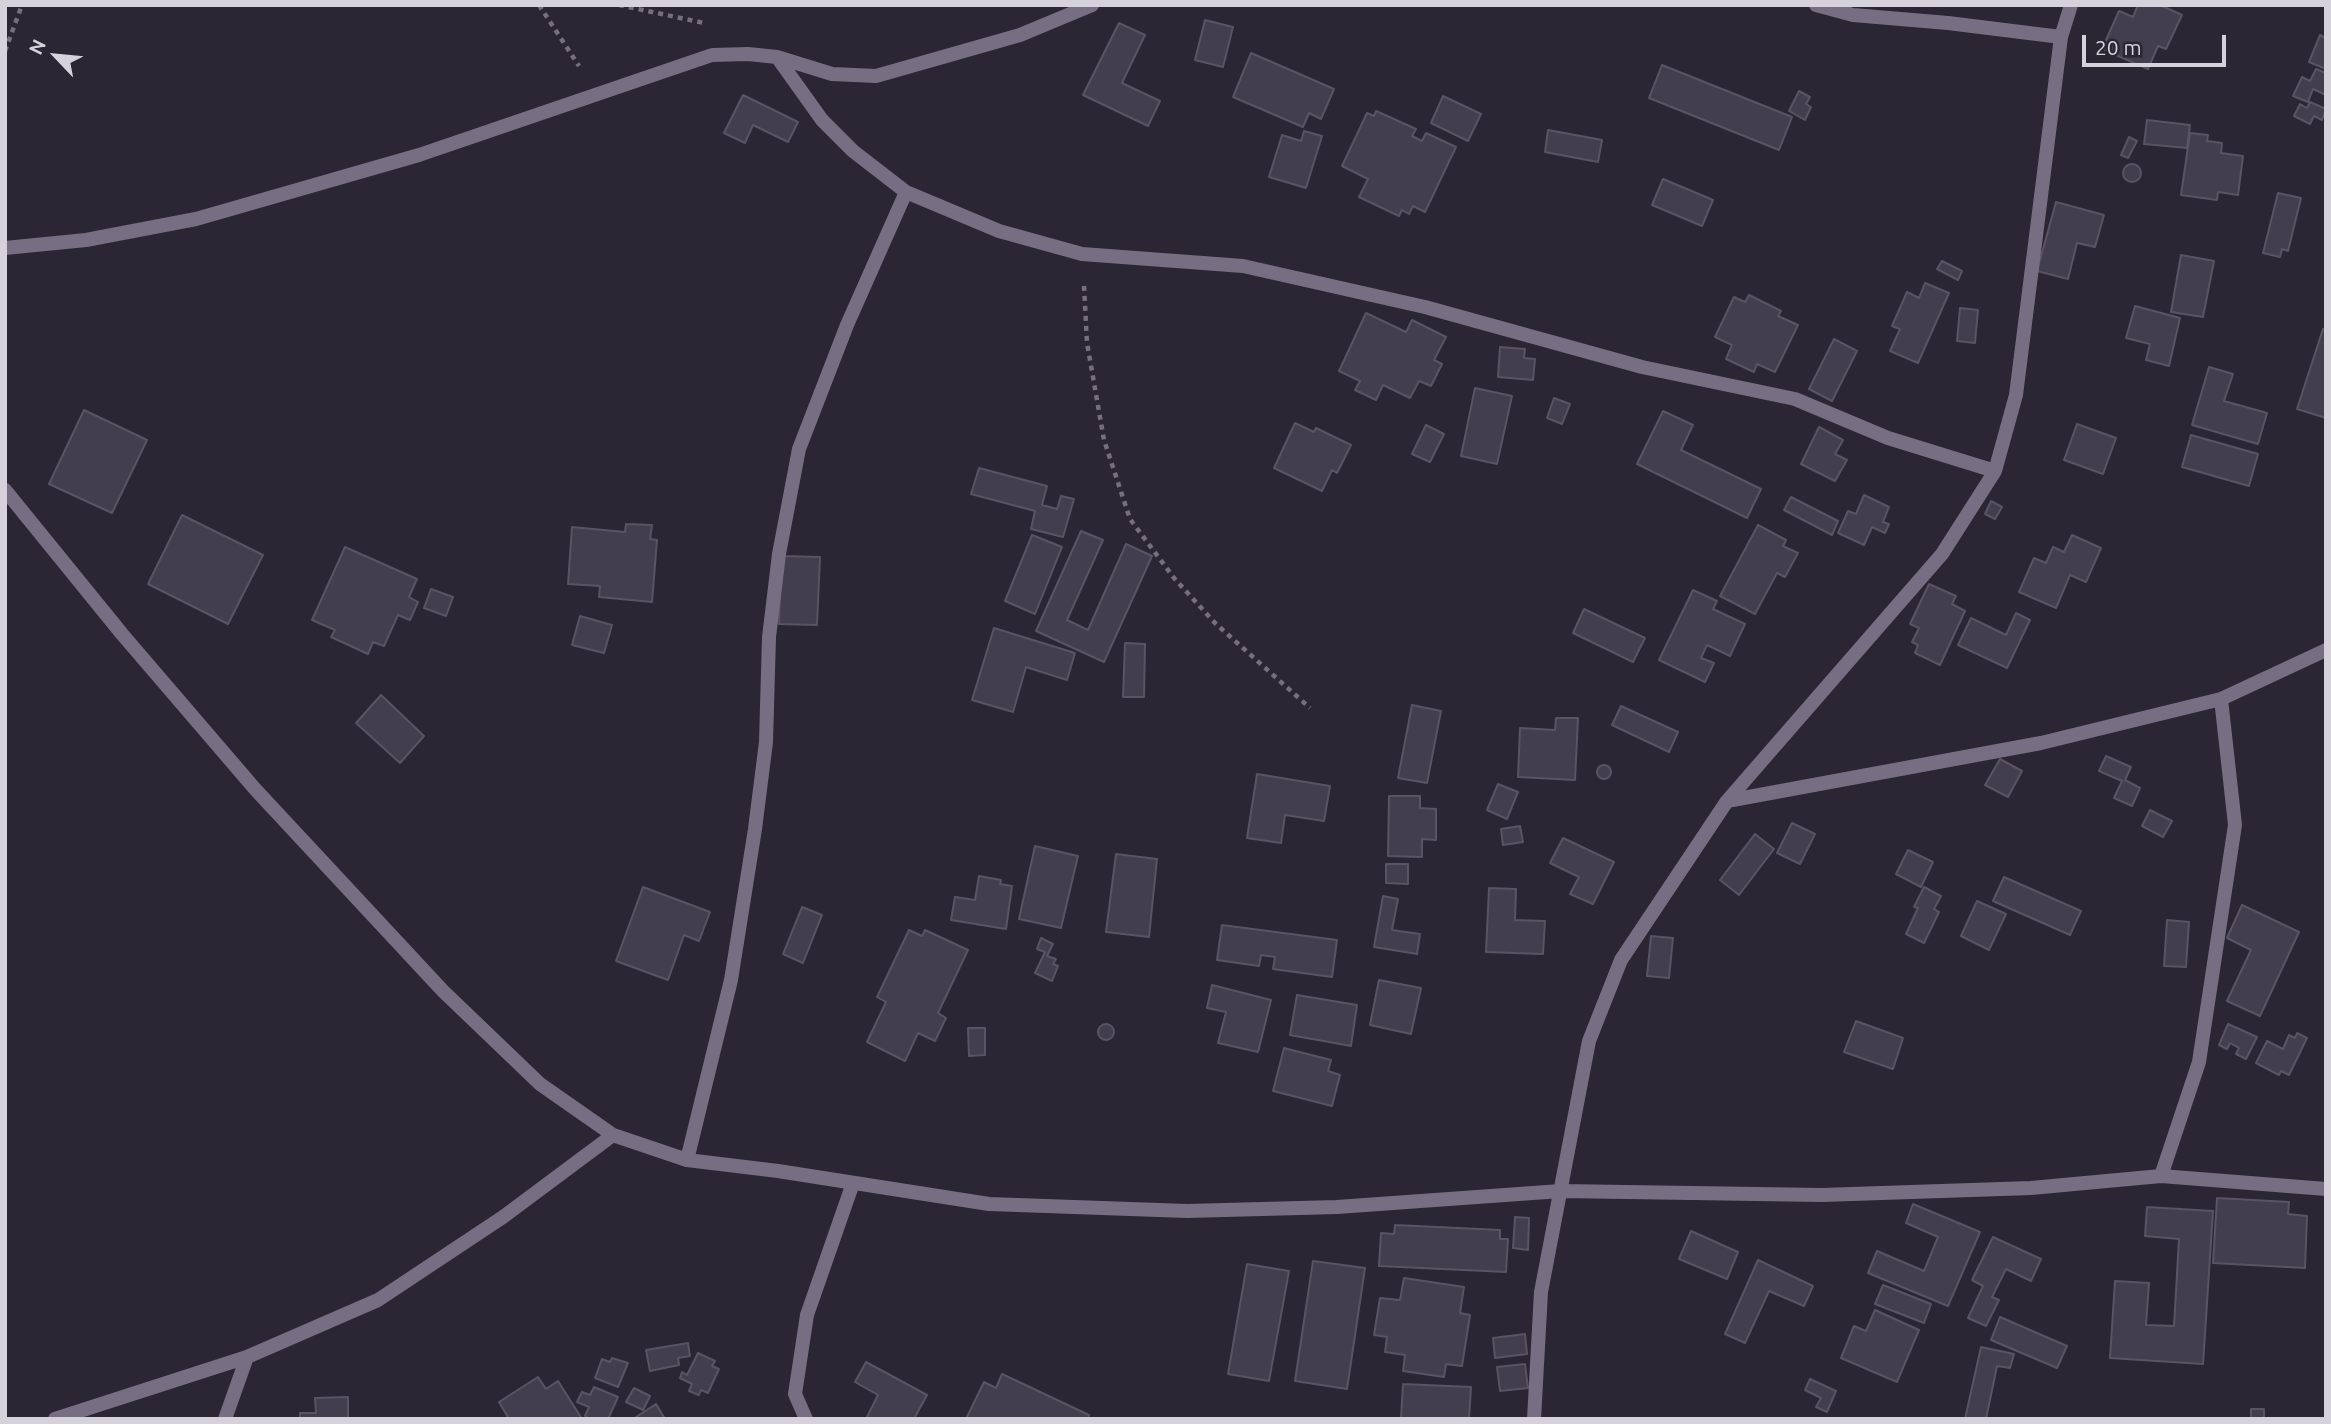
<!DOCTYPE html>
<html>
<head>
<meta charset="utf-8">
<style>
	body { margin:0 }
	#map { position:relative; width:2331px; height:1424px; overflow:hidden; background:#2b2633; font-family:Ubuntu,sans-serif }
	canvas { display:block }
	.frame { position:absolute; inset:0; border:7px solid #d5d2db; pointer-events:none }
	.north { position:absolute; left:21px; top:21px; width:70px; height:70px; -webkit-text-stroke:5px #2b2633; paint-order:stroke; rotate:296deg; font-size:19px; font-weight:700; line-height:28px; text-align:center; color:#d5d2db }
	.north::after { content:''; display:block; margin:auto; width:24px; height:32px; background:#d5d2db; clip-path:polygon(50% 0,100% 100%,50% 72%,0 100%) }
	.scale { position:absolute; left:2082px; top:35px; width:144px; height:32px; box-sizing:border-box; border:4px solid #d5d2db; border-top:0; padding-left:9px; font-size:21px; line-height:24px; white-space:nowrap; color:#d5d2db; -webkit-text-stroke:5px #2b2633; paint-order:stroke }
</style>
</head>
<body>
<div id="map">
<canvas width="2331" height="1424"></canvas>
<div class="frame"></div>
<div class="north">N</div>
<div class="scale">20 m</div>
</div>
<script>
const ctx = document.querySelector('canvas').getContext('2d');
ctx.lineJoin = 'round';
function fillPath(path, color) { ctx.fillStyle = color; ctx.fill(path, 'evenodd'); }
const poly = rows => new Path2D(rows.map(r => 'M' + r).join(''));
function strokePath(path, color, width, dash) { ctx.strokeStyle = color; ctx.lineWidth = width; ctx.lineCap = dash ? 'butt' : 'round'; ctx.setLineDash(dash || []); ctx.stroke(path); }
const building = poly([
	[2138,5,2160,5,2182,15,2166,49,2158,46,2148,69,2102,49,2119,11,2133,17,2138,5],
	[1205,20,1233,27,1223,67,1195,60,1205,20],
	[1119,23,1145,35,1122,83,1160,101,1148,126,1083,95,1119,23],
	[2320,35,2326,38,2326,69,2309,62,2320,35],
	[1251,53,1334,89,1321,119,1309,113,1303,127,1233,97,1251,53],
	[1662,65,1792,117,1779,150,1649,98,1662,65],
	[2316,69,2326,73,2326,95,2313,89,2308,102,2293,96,2302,77,2310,81,2316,69],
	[1799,91,1810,97,1806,104,1811,107,1805,120,1789,111,1799,91],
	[743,95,798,122,788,142,753,125,745,143,724,133,743,95],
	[1443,96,1481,114,1468,141,1431,123,1443,96],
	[2310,102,2326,109,2322,120,2314,116,2310,124,2294,116,2300,104,2307,108,2310,102],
	[1376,111,1416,129,1412,136,1422,141,1426,133,1456,147,1425,212,1413,206,1409,214,1402,210,1399,216,1359,197,1368,179,1342,166,1367,113,1374,116,1376,111],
	[2147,120,2190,125,2187,148,2144,144,2147,120],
	[1548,130,1602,140,1598,162,1545,152,1548,130],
	[1304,131,1322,136,1306,188,1269,177,1282,135,1301,141,1304,131],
	[2190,133,2208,135,2207,141,2222,143,2221,153,2243,156,2238,195,2218,192,2217,200,2181,195,2190,133],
	[2129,137,2137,141,2128,158,2121,155,2129,137],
	'2123 173a9 9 0 1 1 18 0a9 9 0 1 1-18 0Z',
	[1663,179,1713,200,1702,226,1652,205,1663,179],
	[2278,193,2301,198,2288,251,2282,249,2280,257,2263,253,2278,193],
	[2056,202,2104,215,2095,247,2077,243,2068,279,2037,271,2056,202],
	[2181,255,2214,261,2203,317,2171,312,2181,255],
	[1942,261,1962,271,1958,280,1937,269,1942,261],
	[1925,283,1949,293,1918,363,1890,351,1900,329,1892,326,1907,292,1919,298,1925,283],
	[1749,295,1781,311,1778,316,1798,325,1775,372,1757,364,1754,372,1726,359,1732,345,1715,337,1734,297,1745,302,1749,295],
	[2135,306,2180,318,2169,366,2146,360,2150,344,2126,338,2135,306],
	[1960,308,1978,310,1975,343,1957,341,1960,308],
	[1366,313,1406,332,1412,320,1446,337,1434,360,1442,364,1431,386,1419,381,1410,398,1383,385,1376,400,1355,390,1360,381,1339,371,1366,313],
	[2323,329,2326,330,2326,418,2297,409,2323,329],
	[1834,339,1857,351,1832,401,1809,389,1834,339],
	[1500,347,1525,349,1524,358,1535,359,1533,380,1498,377,1500,347],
	[2209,367,2233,374,2224,401,2267,413,2258,444,2192,425,2209,367],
	[1475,388,1512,396,1497,464,1461,456,1475,388],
	[1554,398,1570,404,1562,424,1547,418,1554,398],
	[84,410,147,440,112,513,49,484,84,410],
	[1663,411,1693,425,1681,450,1761,489,1747,518,1637,464,1663,411],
	[1295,423,1314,432,1316,428,1351,445,1337,473,1332,470,1322,491,1274,468,1295,423],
	[2077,424,2116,438,2103,474,2064,460,2077,424],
	[1426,425,1444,434,1430,462,1412,454,1426,425],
	[1819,427,1843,440,1835,454,1847,460,1835,481,1801,464,1819,427],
	[2191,435,2258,454,2249,486,2182,467,2191,435],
	[979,468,1047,486,1042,505,1057,509,1061,496,1074,499,1063,537,1031,529,1035,511,971,494,979,468],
	[1864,495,1889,507,1883,522,1889,524,1885,533,1872,527,1864,545,1838,533,1848,511,1856,514,1864,495],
	[1791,497,1838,521,1832,535,1784,510,1791,497],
	[1991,501,2002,507,1995,519,1985,514,1991,501],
	[182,515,263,555,228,624,148,584,182,515],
	[626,524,652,525,650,539,657,540,652,602,599,597,600,586,568,584,572,527,625,532,626,524],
	[1758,525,1786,540,1783,546,1798,553,1785,577,1777,573,1755,614,1720,596,1758,525],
	[1081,531,1103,540,1067,620,1088,630,1126,544,1152,556,1104,662,1036,631,1081,531],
	[1032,535,1062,547,1035,614,1005,601,1032,535],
	[2072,535,2101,548,2086,582,2070,575,2056,608,2019,592,2034,558,2046,563,2053,547,2064,552,2072,535],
	[345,547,417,579,409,597,418,602,410,620,398,615,384,646,373,642,368,654,331,637,335,630,312,620,345,547],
	[781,556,820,557,817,625,779,624,781,556],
	[1929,584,1956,596,1952,604,1965,611,1940,665,1915,653,1918,645,1912,642,1919,628,1910,624,1929,584],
	[431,589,453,597,446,616,424,608,431,589],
	[1693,590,1717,601,1713,609,1745,624,1730,656,1707,645,1701,658,1714,663,1705,682,1659,660,1693,590],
	[1584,609,1645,638,1633,662,1573,633,1584,609],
	[2016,613,2030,620,2007,668,1958,645,1971,618,2006,635,2016,613],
	[580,616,612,625,604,653,572,645,580,616],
	[994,628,1075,653,1067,680,1026,667,1013,712,972,700,994,628],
	[1125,643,1145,644,1144,697,1123,697,1125,643],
	[381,695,424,736,400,763,356,723,381,695],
	[1412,705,1441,711,1427,783,1398,778,1412,705],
	[1621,706,1678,732,1669,752,1612,725,1621,706],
	[1556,718,1578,718,1575,780,1518,777,1520,728,1555,730,1556,718],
	[2106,756,2131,767,2125,780,2140,788,2132,806,2114,798,2122,781,2099,771,2106,756],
	[2000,759,2022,771,2008,797,1985,785,2000,759],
	'1597 772a7 7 0 1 1 14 0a7 7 0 1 1-14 0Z',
	[1257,774,1330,786,1324,821,1285,815,1281,843,1247,838,1257,774],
	[1498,784,1518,792,1507,819,1487,810,1498,784],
	[1389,796,1420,796,1420,808,1436,809,1436,840,1422,839,1422,857,1388,856,1389,796],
	[2150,810,2172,821,2163,837,2142,826,2150,810],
	[1792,823,1815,834,1800,864,1777,853,1792,823],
	[1520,826,1523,842,1503,845,1501,829,1520,826],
	[1755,834,1774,849,1739,895,1720,880,1755,834],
	[1563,838,1614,862,1593,904,1570,894,1579,877,1550,863,1563,838],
	[1035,846,1078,856,1061,928,1019,919,1035,846],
	[1908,850,1933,862,1921,887,1896,874,1908,850],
	[1116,854,1157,859,1149,937,1106,932,1116,854],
	[1386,864,1408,864,1408,884,1386,883,1386,864],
	[979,876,1001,880,1000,884,1012,886,1006,929,951,920,955,897,975,900,979,876],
	[2004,877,2081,911,2070,935,1993,901,2004,877],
	[643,887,710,912,699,941,684,935,668,980,616,961,643,887],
	[1924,887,1941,896,1934,909,1939,912,1924,943,1906,934,1918,908,1914,907,1924,887],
	[1489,888,1516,889,1515,920,1545,921,1543,954,1486,952,1489,888],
	[1383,896,1398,899,1392,930,1420,934,1417,954,1374,947,1383,896],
	[1977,901,2006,914,1989,950,1961,936,1977,901],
	[2242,905,2299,932,2260,1016,2227,1001,2251,950,2227,938,2242,905],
	[802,907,822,915,803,963,783,954,802,907],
	[2167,920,2189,922,2186,967,2164,966,2167,920],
	[1222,925,1337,940,1332,977,1273,969,1275,957,1261,955,1259,966,1217,960,1222,925],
	[909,930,922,936,925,930,968,950,938,1013,946,1018,935,1041,918,1033,905,1061,867,1042,886,1002,877,997,909,930],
	[1651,936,1673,938,1669,978,1647,976,1651,936],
	[1041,938,1053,944,1047,956,1056,959,1053,964,1058,966,1052,981,1035,973,1045,952,1037,949,1041,938],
	[1379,980,1421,988,1411,1034,1370,1025,1379,980],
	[1212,985,1271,1000,1258,1052,1218,1043,1226,1012,1207,1008,1212,985],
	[1297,995,1357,1005,1351,1046,1290,1035,1297,995],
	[1856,1021,1903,1038,1893,1069,1844,1052,1856,1021],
	[2228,1024,2257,1037,2246,1059,2236,1054,2239,1048,2230,1043,2227,1049,2219,1045,2228,1024],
	'1098 1032a8 8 0 1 1 16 0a8 8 0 1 1-16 0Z',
	[968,1028,985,1028,985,1055,969,1056,968,1028],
	[2297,1033,2307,1038,2289,1075,2281,1071,2279,1075,2256,1063,2267,1041,2283,1049,2289,1035,2295,1038,2297,1033],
	[1284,1048,1331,1060,1328,1071,1340,1075,1332,1106,1273,1091,1284,1048],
	[2217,1198,2289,1202,2288,1214,2307,1216,2305,1268,2213,1263,2217,1198],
	[1913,1204,1980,1232,1948,1306,1868,1273,1877,1251,1924,1271,1938,1237,1906,1223,1913,1204],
	[2147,1207,2213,1211,2203,1364,2110,1358,2115,1281,2149,1283,2146,1325,2174,1326,2179,1239,2145,1236,2147,1207],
	[1515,1217,1529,1218,1528,1250,1513,1248,1515,1217],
	[1395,1225,1500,1230,1500,1239,1508,1239,1506,1272,1379,1266,1381,1233,1394,1234,1395,1225],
	[1691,1231,1738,1252,1727,1279,1679,1259,1691,1231],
	[1993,1237,2041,1259,2031,1281,2006,1269,1992,1297,1999,1300,1986,1326,1968,1318,1983,1286,1972,1280,1993,1237],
	[1758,1260,1813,1286,1804,1306,1769,1291,1745,1343,1725,1334,1758,1260],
	[1313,1261,1365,1268,1347,1389,1295,1381,1313,1261],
	[1247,1264,1289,1271,1269,1381,1228,1374,1247,1264],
	[1404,1278,1464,1287,1460,1313,1470,1315,1462,1366,1446,1364,1444,1377,1403,1371,1405,1355,1385,1352,1387,1337,1374,1335,1380,1298,1400,1300,1404,1278],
	[1883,1285,1931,1304,1924,1323,1875,1304,1883,1285],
	[1875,1310,1919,1330,1897,1382,1841,1358,1854,1326,1866,1331,1875,1310],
	[2000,1317,2067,1346,2057,1368,1991,1340,2000,1317],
	[1525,1334,1527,1354,1495,1358,1493,1338,1525,1334],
	[688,1343,690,1356,678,1358,679,1365,650,1371,646,1350,688,1343],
	[1981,1347,2014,1354,2010,1368,1997,1366,1986,1419,1965,1419,1981,1347],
	[698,1353,715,1361,712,1366,719,1369,708,1393,701,1390,699,1395,689,1391,692,1384,680,1378,682,1372,687,1375,698,1353],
	[612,1358,628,1363,618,1387,595,1378,602,1359,610,1362,612,1358],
	[866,1362,927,1395,914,1419,866,1419,878,1395,855,1382,866,1362],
	[1525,1364,1528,1388,1500,1391,1497,1367,1525,1364],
	[1002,1374,1089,1415,1088,1419,966,1419,984,1382,996,1388,1002,1374],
	[538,1377,546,1389,558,1381,582,1419,509,1419,499,1402,538,1377],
	[1810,1379,1836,1391,1827,1412,1816,1407,1821,1398,1805,1390,1810,1379],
	[1403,1384,1471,1387,1469,1419,1401,1419,1403,1384],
	[594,1387,618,1397,608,1419,590,1419,585,1416,589,1407,577,1402,582,1392,590,1395,594,1387],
	[634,1388,650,1396,643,1410,626,1402,634,1388],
	[348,1397,348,1419,300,1419,300,1413,316,1413,315,1398,348,1397],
	[656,1404,665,1419,633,1419,656,1404],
	[2251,1409,2264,1409,2264,1419,2251,1419,2251,1409]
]);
fillPath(building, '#433e4d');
strokePath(building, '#595463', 2);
strokePath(poly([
	[539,5,579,66],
	[619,5,704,23],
	[5,51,22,5],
	[1084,286,1087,343,1104,440,1130,519,1174,578,1215,623,1310,708]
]), '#75707c', 4.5, [5, 5]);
strokePath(poly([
	[1816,5,1853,15,1948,23,2061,37],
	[777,57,822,120,853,151,906,192,999,231,1082,254,1243,266,1425,307,1642,367,1795,399,1888,438,1995,471],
	[5,248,86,240,196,219,419,155,712,55,748,54,777,57,832,74,876,76,1020,35,1092,5],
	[5,490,122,634,255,789,443,991,540,1084,613,1135,687,1160,778,1171,989,1204,1187,1211,1337,1207,1561,1191,1822,1195,2031,1188,2161,1176,2326,1189],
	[1727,801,2041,743,2221,699,2326,650],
	[687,1160,731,980,755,829,766,742,769,637,779,554,799,449,847,325,906,192],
	[2161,1176,2199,1062,2235,825,2221,699],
	[55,1419,247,1357,378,1300,503,1217,613,1135],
	[225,1419,247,1357],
	[806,1419,795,1394,807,1315,853,1183],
	[1534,1419,1541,1292,1589,1041,1621,960,1727,801,1942,554,1995,471,2016,395,2061,37,2071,5]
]), '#766f84', 14);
</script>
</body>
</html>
